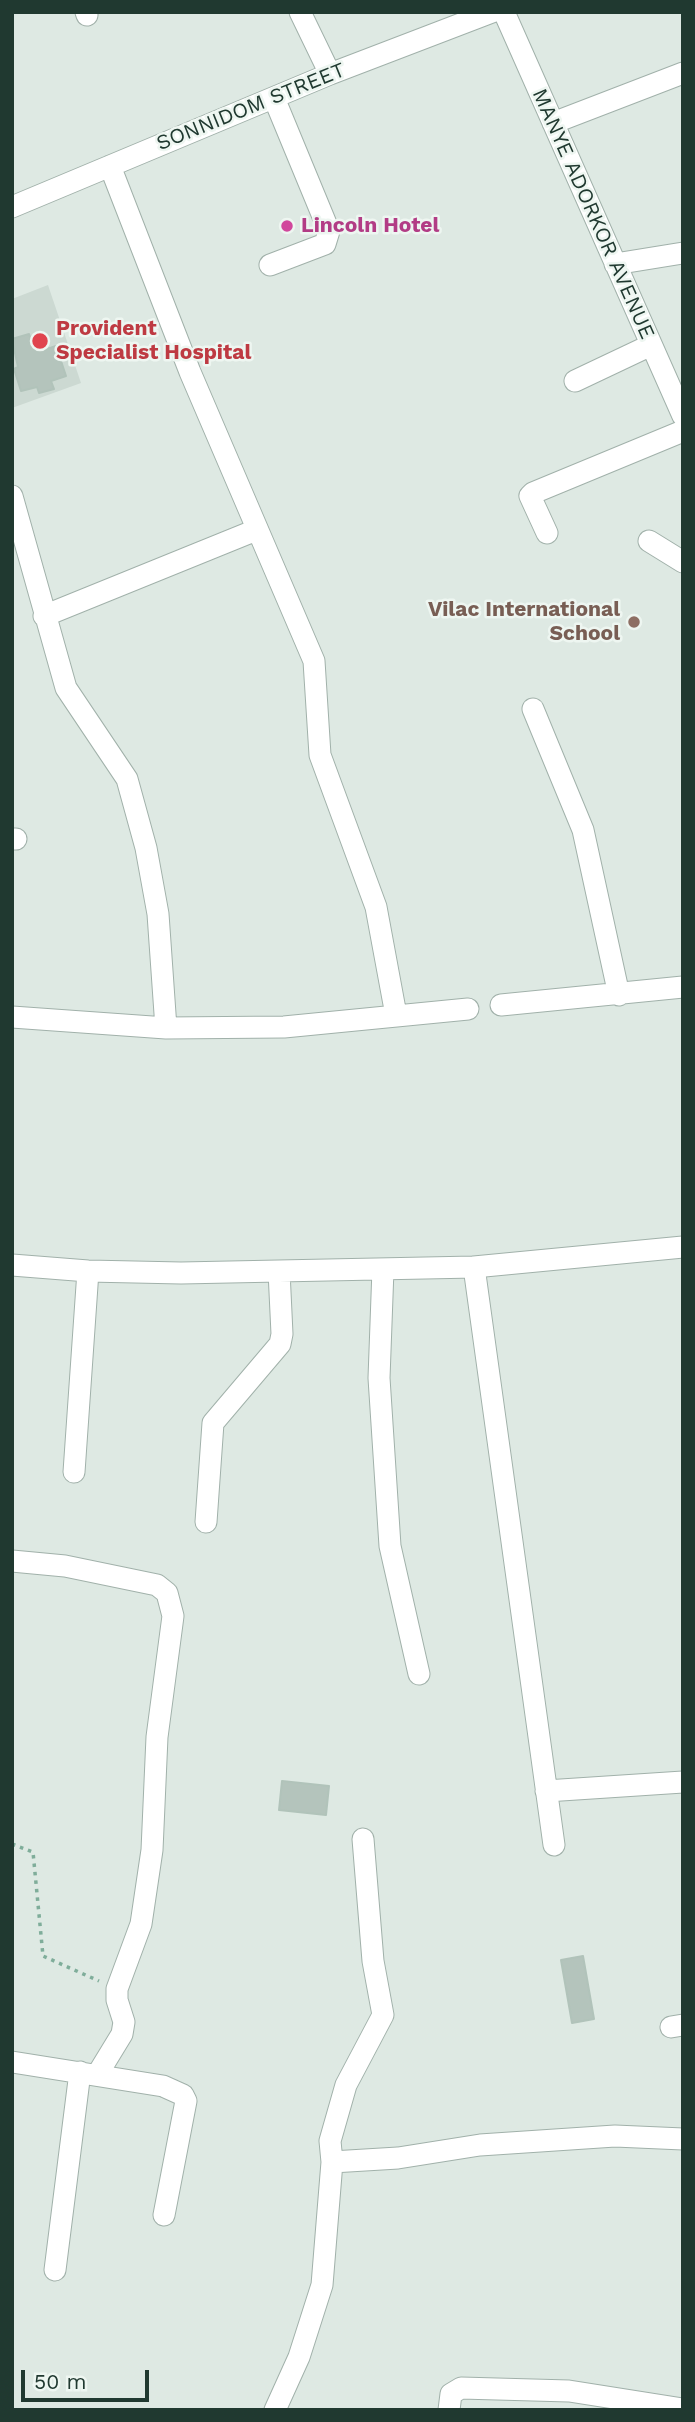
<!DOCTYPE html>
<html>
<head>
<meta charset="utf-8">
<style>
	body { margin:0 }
	#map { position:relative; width:695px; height:2422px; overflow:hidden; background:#dee9e3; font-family:"Work Sans",sans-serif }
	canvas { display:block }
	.frame { position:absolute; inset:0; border:14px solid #203930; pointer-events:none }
	.scale { position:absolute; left:21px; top:2370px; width:128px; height:32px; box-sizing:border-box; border:4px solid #203930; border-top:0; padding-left:9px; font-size:21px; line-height:24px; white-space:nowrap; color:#203930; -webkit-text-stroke:5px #eef6f1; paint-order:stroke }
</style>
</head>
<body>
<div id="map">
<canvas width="695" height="2422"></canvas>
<div class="frame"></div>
<div class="scale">50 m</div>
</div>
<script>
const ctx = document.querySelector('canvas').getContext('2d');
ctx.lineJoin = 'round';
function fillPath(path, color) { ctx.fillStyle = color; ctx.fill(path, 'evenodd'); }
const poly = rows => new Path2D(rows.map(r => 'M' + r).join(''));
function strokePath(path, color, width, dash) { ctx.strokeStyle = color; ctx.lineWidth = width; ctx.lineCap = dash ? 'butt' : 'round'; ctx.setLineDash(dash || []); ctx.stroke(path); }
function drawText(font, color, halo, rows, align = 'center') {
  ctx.font = font + ' "Work Sans",sans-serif'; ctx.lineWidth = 5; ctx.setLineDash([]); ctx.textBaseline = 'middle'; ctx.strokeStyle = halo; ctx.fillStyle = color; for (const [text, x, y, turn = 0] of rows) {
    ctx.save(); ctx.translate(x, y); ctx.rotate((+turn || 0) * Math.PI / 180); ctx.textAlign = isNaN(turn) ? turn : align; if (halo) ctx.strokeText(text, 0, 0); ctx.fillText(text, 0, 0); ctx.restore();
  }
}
fillPath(poly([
	[48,285,81,383,12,408,12,299]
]), '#ccd9d2');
const building = poly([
	[29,334,32,343,42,340,44,350,56,346,66,376,51,381,54,389,39,393,37,387,21,391,14,369,18,367,12,339,29,334],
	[282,1781,329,1786,326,1815,279,1810,282,1781],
	[583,1956,594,2019,572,2023,561,1960,583,1956]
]);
fillPath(building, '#b4c4bc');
strokePath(building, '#b1c3ba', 2);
const minor = poly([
	[86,12,87,15],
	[300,12,330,74],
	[504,12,683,416],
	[553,123,683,73],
	[110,166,190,372,314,661,320,755,376,907,396,1015],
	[12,207,330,74,492,12],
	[615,264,683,253],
	[270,265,325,244,329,231,274,98],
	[575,381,651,345],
	[12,496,66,688,127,779,146,848,158,914,166,1028],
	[547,533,530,496,533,493,683,431],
	[649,541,683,562],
	[44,616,256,530],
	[533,709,583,830,619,995],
	[12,839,16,839],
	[501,1005,683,987],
	[12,1017,166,1028,284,1027,468,1009],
	[12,1265,88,1271,181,1273,474,1267,683,1247],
	[474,1267,554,1845],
	[383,1269,379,1378,390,1546,419,1674],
	[74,1472,88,1271],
	[206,1522,213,1423,280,1344,282,1334,279,1271],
	[12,1561,65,1566,157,1585,167,1593,173,1616,157,1737,152,1850,141,1924,117,1989,117,2000,124,2022,122,2034,97,2075],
	[546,1791,683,1782],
	[671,2027,683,2025],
	[12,2062,163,2086,183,2095,186,2101,164,2215],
	[332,2162,398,2158,480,2145,615,2136,683,2139],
	[55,2270,80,2072],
	[275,2410,299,2357,322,2285,332,2162,330,2141,346,2085,383,2015,373,1961,363,1839],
	[449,2410,451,2394,461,2388,569,2391,683,2409]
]);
strokePath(minor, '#a1b1aa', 23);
strokePath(poly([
	[12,1844,33,1852,43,1956,99,1981]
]), '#7fad9a', 3.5, [3.5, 5]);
strokePath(minor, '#fff', 21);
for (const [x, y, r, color] of [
	[287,226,7,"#d1479c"],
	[40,341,9,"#e0444e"],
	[634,622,7,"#8d6e63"]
]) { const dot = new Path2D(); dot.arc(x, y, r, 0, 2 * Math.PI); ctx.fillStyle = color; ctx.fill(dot); strokePath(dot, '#eef6f1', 2.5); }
drawText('21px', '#203930', '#eef6f1', [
	["SONNIDOM STREET",251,107,-22],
	["MANYE ADORKOR AVENUE",593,214,66]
]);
drawText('bold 21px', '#b23c85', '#eef6f1', [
	["Lincoln Hotel",301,226]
], 'left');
drawText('bold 21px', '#be3a42', '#eef6f1', [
	["Provident",56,329],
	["Specialist Hospital",56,353]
], 'left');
drawText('bold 21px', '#785e54', '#eef6f1', [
	["Vilac International",620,610],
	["School",620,634]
], 'right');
</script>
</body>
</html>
